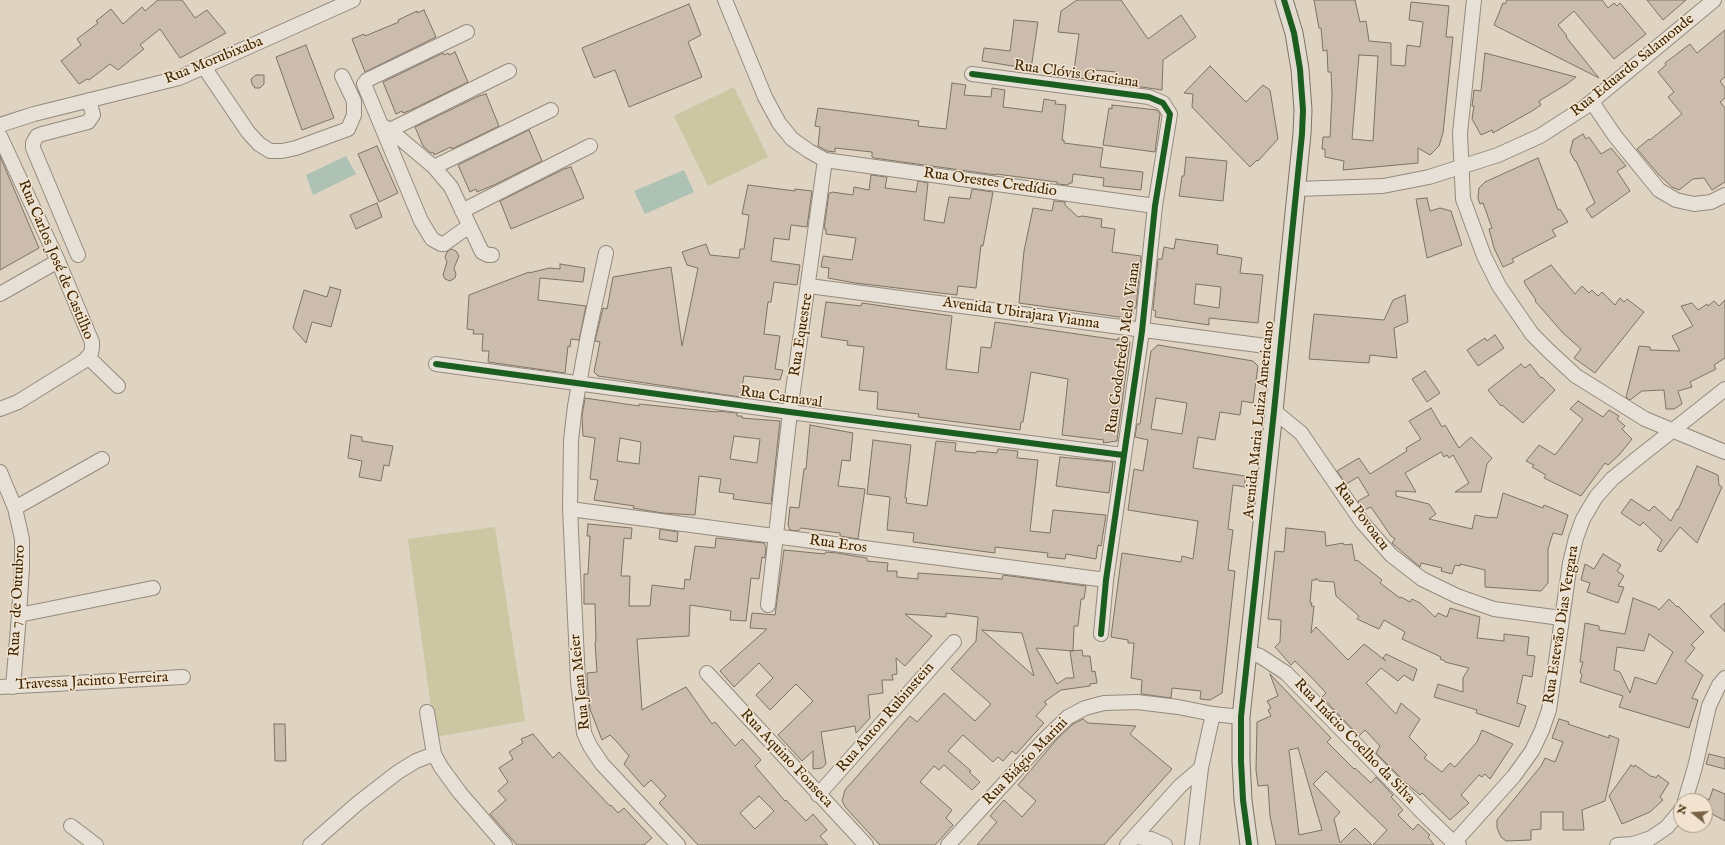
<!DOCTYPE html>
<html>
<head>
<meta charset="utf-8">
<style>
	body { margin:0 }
	#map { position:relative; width:1725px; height:845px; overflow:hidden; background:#dfd3c2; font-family:"IM FELL English",serif }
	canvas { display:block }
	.north { position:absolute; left:1673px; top:793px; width:40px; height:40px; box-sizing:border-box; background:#f2e4d0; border:1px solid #ab987f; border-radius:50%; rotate:288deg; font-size:11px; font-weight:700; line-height:16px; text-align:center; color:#402705 }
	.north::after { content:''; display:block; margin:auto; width:14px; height:18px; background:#786347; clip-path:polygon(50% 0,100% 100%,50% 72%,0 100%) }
</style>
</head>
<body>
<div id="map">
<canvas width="1725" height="845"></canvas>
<div class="north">N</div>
</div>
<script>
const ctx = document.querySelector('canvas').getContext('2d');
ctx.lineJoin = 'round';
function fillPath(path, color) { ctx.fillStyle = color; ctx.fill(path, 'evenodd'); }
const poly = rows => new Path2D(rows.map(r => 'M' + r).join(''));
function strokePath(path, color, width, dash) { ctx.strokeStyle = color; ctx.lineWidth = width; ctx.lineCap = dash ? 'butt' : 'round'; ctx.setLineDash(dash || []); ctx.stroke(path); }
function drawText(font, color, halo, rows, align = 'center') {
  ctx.font = font + ' "IM FELL English",serif'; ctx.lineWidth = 3; ctx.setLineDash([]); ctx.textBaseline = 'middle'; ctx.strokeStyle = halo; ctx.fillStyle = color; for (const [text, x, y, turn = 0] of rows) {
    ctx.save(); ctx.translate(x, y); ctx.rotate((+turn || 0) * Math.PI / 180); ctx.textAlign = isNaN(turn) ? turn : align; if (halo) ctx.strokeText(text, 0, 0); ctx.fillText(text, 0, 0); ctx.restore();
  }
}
fillPath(poly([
	[734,87,768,157,708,186,674,116],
	[495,527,525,721,435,737,408,539]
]), '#ccc6a3');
fillPath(poly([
	[346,156,356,174,313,195,306,175],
	[684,170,694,192,645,214,634,191]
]), '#adc1b4');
const building = poly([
	[158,0,182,0,195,18,207,10,226,33,180,58,160,29,140,45,144,49,118,70,110,64,89,80,87,79,79,84,61,61,81,45,77,39,98,23,96,21,111,9,123,24,142,7,145,11,158,0],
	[1077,0,1121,0,1148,39,1181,15,1196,37,1163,60,1162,90,1114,83,1116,72,1094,70,1093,80,1073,77,1079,34,1058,32,1061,11,1077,0],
	[1314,0,1355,0,1360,22,1366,21,1369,41,1391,43,1391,65,1405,66,1407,45,1420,47,1423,22,1409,20,1411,2,1449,6,1446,37,1453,37,1443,133,1439,146,1430,155,1418,148,1418,163,1343,170,1344,161,1325,157,1325,149,1322,149,1323,137,1330,137,1332,94,1331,72,1328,72,1327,50,1323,51,1321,28,1319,28,1314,0],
	[1359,55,1378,56,1373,141,1352,139,1359,55],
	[1507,0,1602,0,1608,8,1614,3,1617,6,1620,3,1646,34,1614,59,1574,11,1558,25,1567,36,1566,37,1599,78,1494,25,1503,3,1505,4,1507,0],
	[1647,0,1686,0,1663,20,1647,0],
	[689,4,701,35,688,42,702,77,629,107,615,70,594,78,582,48,689,4],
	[424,10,436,37,365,72,352,39,364,34,365,36,399,22,398,20,417,11,417,13,424,10],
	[1014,20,1038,22,1031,69,982,61,984,48,1010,51,1014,20],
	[1725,30,1725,77,1720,81,1725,88,1725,98,1720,102,1725,108,1725,182,1712,190,1704,178,1693,179,1679,190,1672,187,1659,175,1637,149,1649,139,1650,140,1682,114,1668,97,1674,92,1658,72,1666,65,1665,63,1690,44,1697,53,1725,30],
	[306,45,334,118,302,130,276,57,306,45],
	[455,52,468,82,409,111,403,113,402,111,396,114,383,82,443,53,444,55,448,53,449,55,455,52],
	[1485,53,1576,77,1567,84,1539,101,1541,105,1532,111,1493,133,1492,130,1481,135,1472,119,1474,106,1472,106,1474,90,1481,91,1485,53],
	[1210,66,1246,102,1263,85,1270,90,1278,139,1258,161,1257,160,1250,167,1192,107,1193,94,1184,93,1210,66],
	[256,75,264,75,264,84,260,88,255,88,252,84,251,79,256,75],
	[952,83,966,85,964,95,991,97,992,88,1005,90,1003,107,1042,112,1044,99,1056,101,1055,104,1066,105,1062,140,1064,140,1064,143,1103,148,1100,167,1143,172,1141,190,1103,186,1104,178,1073,174,1072,183,1069,183,1068,185,1057,184,1057,182,996,174,996,175,874,158,872,157,872,152,835,148,835,152,827,151,818,146,820,127,815,126,818,108,919,121,918,126,946,129,952,83],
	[486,94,499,126,452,149,451,147,434,155,433,152,431,153,423,146,415,127,479,96,486,94],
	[1112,105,1157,110,1160,114,1155,152,1103,145,1109,108,1112,109,1112,105],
	[529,130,542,161,494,185,477,192,476,189,470,192,458,165,529,130],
	[1583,134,1586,139,1589,137,1601,154,1611,148,1626,166,1617,171,1630,191,1592,218,1586,209,1595,203,1576,161,1575,161,1570,152,1573,140,1583,134],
	[377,146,398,193,379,202,358,154,377,146],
	[0,156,39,248,0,270,0,156],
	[1186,157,1227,161,1223,201,1179,196,1182,176,1184,176,1186,157],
	[1538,158,1558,210,1560,209,1568,222,1552,230,1556,236,1512,259,1514,262,1503,267,1494,248,1489,229,1492,228,1483,203,1480,204,1478,198,1479,188,1485,182,1538,158],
	[571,167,584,198,511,229,500,201,564,169,571,167],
	[871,175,887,177,885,188,916,192,918,181,928,183,924,220,944,223,949,197,970,199,972,189,993,192,983,246,981,245,976,288,958,286,957,295,855,283,828,278,829,268,821,267,823,256,852,260,856,238,826,234,826,229,824,229,829,193,831,193,832,192,853,195,854,187,869,190,871,175],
	[748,185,795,191,795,189,812,191,807,227,791,225,789,240,774,238,771,261,800,265,797,285,774,282,771,302,768,302,764,334,780,336,775,369,783,370,780,380,744,376,740,397,598,376,594,372,600,342,595,341,603,308,607,309,613,277,671,267,682,346,698,268,687,265,682,252,706,244,710,255,739,258,740,249,744,249,749,215,742,214,748,185],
	[1427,198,1430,211,1440,208,1451,211,1462,245,1427,258,1416,199,1427,198],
	[1054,201,1065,202,1065,205,1078,217,1082,216,1102,219,1101,227,1115,229,1112,252,1141,256,1136,308,1134,308,1133,314,1126,318,1019,303,1024,251,1033,208,1052,211,1054,201],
	[377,203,382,217,356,229,350,215,377,203],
	[1176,239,1218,245,1217,254,1242,258,1240,273,1263,275,1258,323,1209,318,1209,325,1155,317,1156,311,1153,310,1158,259,1162,259,1164,247,1174,249,1176,239],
	[1196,284,1221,287,1219,308,1194,304,1196,284],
	[451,249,456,251,459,256,454,268,456,274,455,278,450,281,445,279,443,275,447,262,445,257,447,252,451,249],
	[560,264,585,268,583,282,540,278,538,300,586,306,579,340,571,339,570,347,568,346,565,373,488,362,489,351,482,351,483,334,473,334,474,330,467,329,469,295,529,272,529,273,549,268,560,269,560,264],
	[1551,265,1575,294,1582,286,1589,293,1592,290,1598,296,1602,292,1615,305,1620,298,1624,302,1627,299,1644,312,1595,373,1574,358,1581,349,1563,333,1535,301,1536,300,1525,284,1524,281,1551,265],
	[330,287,341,290,331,327,312,322,306,343,293,328,304,290,327,297,330,287],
	[1405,295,1408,322,1394,328,1397,358,1370,355,1369,363,1309,359,1314,314,1384,320,1393,300,1405,295],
	[1725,300,1725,358,1714,365,1716,369,1690,382,1692,387,1678,391,1682,404,1674,409,1666,409,1664,390,1642,391,1630,400,1626,397,1639,346,1650,347,1650,350,1680,351,1672,336,1693,326,1681,306,1692,303,1698,310,1707,304,1708,306,1714,301,1719,306,1725,300],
	[826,302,861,306,862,303,952,316,946,369,978,373,981,347,991,348,995,322,1118,340,1118,338,1127,339,1130,342,1117,441,1103,443,1104,440,1062,435,1068,379,1031,372,1023,422,1021,422,1020,430,918,417,919,414,877,409,878,392,859,390,864,347,847,345,848,341,821,337,826,302],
	[1495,335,1504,348,1478,366,1467,350,1485,338,1487,341,1495,335],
	[1158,345,1253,361,1258,366,1253,403,1242,401,1240,415,1220,412,1215,440,1198,437,1193,468,1245,476,1245,487,1233,485,1228,529,1233,530,1228,570,1235,571,1222,693,1210,700,1200,699,1201,691,1172,688,1171,698,1141,694,1142,680,1131,678,1134,643,1128,643,1128,640,1111,637,1122,553,1181,562,1182,556,1193,559,1198,521,1128,510,1134,469,1143,471,1148,440,1135,437,1137,424,1140,424,1151,351,1158,345],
	[1156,398,1187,403,1182,434,1151,429,1156,398],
	[1521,364,1525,368,1530,364,1541,378,1542,377,1555,390,1523,423,1502,405,1501,406,1488,390,1521,364],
	[1425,371,1440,393,1427,402,1412,379,1425,371],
	[585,398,639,406,639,404,717,412,717,411,737,413,737,416,742,416,742,418,780,421,771,504,733,499,734,494,719,492,721,479,699,476,695,515,662,513,633,508,634,506,594,500,598,480,590,479,595,438,583,436,582,416,585,398],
	[734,436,760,439,757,463,730,459,734,436],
	[620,438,641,442,639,464,617,461,620,438],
	[1578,401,1603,417,1609,410,1619,416,1617,419,1625,426,1622,429,1632,439,1619,455,1608,465,1605,463,1581,496,1544,478,1546,475,1532,467,1534,465,1526,461,1539,445,1555,455,1583,419,1570,409,1578,401],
	[1431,408,1442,427,1445,425,1459,448,1471,437,1492,458,1487,464,1481,492,1455,492,1469,483,1453,455,1449,458,1447,455,1444,457,1441,452,1405,473,1416,492,1396,491,1396,496,1429,504,1436,514,1429,519,1472,529,1475,515,1490,518,1490,517,1497,518,1503,493,1543,508,1544,505,1568,515,1562,535,1553,533,1548,549,1548,583,1541,591,1485,587,1485,570,1460,564,1460,566,1455,565,1452,574,1441,571,1442,568,1421,563,1420,567,1392,543,1395,539,1391,536,1371,507,1364,510,1358,501,1369,495,1358,477,1346,484,1337,471,1359,458,1370,474,1407,451,1406,448,1421,439,1409,421,1431,408],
	[810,425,853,433,850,461,842,460,838,486,865,489,858,539,840,536,840,533,801,528,798,531,790,530,788,525,790,507,799,508,804,469,806,469,810,425],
	[351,435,362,437,362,441,393,446,389,466,384,465,381,481,359,477,362,461,348,458,351,435],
	[873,440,911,445,905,498,907,498,906,503,927,506,936,441,956,443,955,451,976,453,977,451,997,453,998,449,1018,451,1017,458,1038,460,1030,531,1050,533,1053,510,1106,515,1101,546,1098,545,1096,559,1066,554,1065,559,1047,557,1048,553,995,547,995,553,913,542,914,533,887,530,890,497,867,494,873,440],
	[1060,457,1113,462,1109,493,1056,486,1060,457],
	[1697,466,1718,475,1719,485,1722,487,1697,543,1680,527,1661,552,1657,550,1662,540,1643,522,1640,526,1621,513,1631,499,1649,511,1654,506,1671,521,1677,509,1678,510,1697,466],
	[588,524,632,528,631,539,624,538,621,576,630,576,629,606,650,606,652,585,684,589,685,579,690,580,695,546,715,548,716,538,764,543,766,547,765,558,762,557,759,579,751,578,746,621,730,620,731,611,690,605,689,636,637,639,642,710,686,687,712,724,715,722,735,746,742,739,761,760,755,766,785,801,786,800,806,821,813,814,827,830,820,836,828,845,698,845,659,803,666,796,651,780,644,787,624,764,629,756,617,742,610,735,602,740,590,709,588,691,587,673,597,672,595,642,596,642,595,604,584,604,584,574,588,574,590,536,587,536,588,524],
	[759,796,774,811,755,829,740,813,759,796],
	[1286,528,1325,532,1326,546,1343,543,1344,545,1352,544,1355,561,1357,560,1382,580,1380,583,1400,598,1401,597,1410,602,1412,599,1420,603,1435,617,1438,613,1447,617,1450,608,1480,617,1477,638,1504,641,1504,634,1529,637,1527,655,1535,656,1532,677,1523,675,1517,703,1526,706,1519,727,1476,713,1477,710,1434,697,1438,684,1463,692,1463,678,1469,668,1445,662,1445,661,1440,659,1441,657,1402,639,1405,632,1384,620,1379,629,1357,619,1359,616,1336,596,1334,582,1319,581,1316,578,1316,580,1312,580,1310,603,1312,603,1311,606,1314,606,1311,633,1316,627,1348,660,1364,644,1386,661,1383,658,1386,654,1417,669,1413,681,1404,675,1398,681,1381,668,1366,683,1396,714,1401,703,1420,719,1409,737,1427,755,1424,758,1442,772,1450,763,1455,767,1477,742,1482,730,1513,744,1490,779,1485,774,1482,777,1479,775,1461,795,1469,803,1450,820,1422,793,1420,795,1406,783,1376,753,1380,746,1365,730,1359,736,1322,697,1326,693,1314,680,1295,661,1291,665,1275,647,1280,642,1281,620,1268,619,1275,551,1284,552,1286,528],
	[660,529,678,532,677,542,659,539,660,529],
	[784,550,825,554,826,552,837,553,867,558,867,561,888,563,887,571,897,571,897,577,918,579,918,573,1002,579,1003,575,1086,586,1084,599,1081,599,1078,626,1074,626,1073,651,1036,648,1057,684,1066,678,1074,678,1070,651,1082,650,1083,656,1090,656,1092,672,1095,671,1097,683,1090,684,1090,686,1061,690,1044,702,1047,704,1036,716,1044,723,1016,754,1012,751,1003,761,998,757,993,762,963,735,948,751,971,771,969,772,980,782,972,790,944,765,939,770,934,766,920,782,952,810,946,818,953,825,935,845,880,845,846,808,842,801,845,790,910,716,917,722,944,693,975,721,991,704,951,669,976,641,978,617,946,613,946,617,905,614,932,636,905,666,896,658,897,674,892,675,893,680,882,680,883,693,868,695,870,718,856,733,855,726,821,732,826,764,822,768,813,769,813,751,802,761,778,735,813,701,796,684,770,710,756,695,773,678,759,663,734,687,720,671,767,629,750,628,752,613,775,615,784,550],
	[982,630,1022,633,1034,676,982,630],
	[1603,554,1621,565,1617,571,1624,576,1618,586,1624,587,1618,603,1587,592,1590,583,1581,580,1585,564,1594,569,1603,554],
	[1633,598,1656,607,1659,610,1669,599,1677,607,1678,606,1704,632,1691,645,1695,648,1685,661,1703,675,1692,698,1698,700,1689,728,1619,707,1623,696,1580,682,1582,675,1580,672,1583,662,1580,662,1585,623,1599,626,1599,630,1625,634,1633,598],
	[1649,634,1673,652,1656,684,1635,677,1630,693,1620,672,1614,670,1617,647,1644,651,1649,634],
	[1725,603,1725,632,1710,616,1725,603],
	[1270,674,1331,738,1327,742,1354,769,1355,768,1371,783,1376,777,1393,795,1391,797,1403,810,1398,815,1413,830,1418,824,1430,835,1428,837,1434,845,1373,845,1387,830,1326,771,1313,784,1340,812,1334,819,1340,843,1355,828,1372,845,1276,845,1270,816,1268,785,1258,786,1256,770,1257,722,1271,716,1268,710,1271,708,1267,701,1278,696,1270,674],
	[1298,748,1322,830,1299,835,1289,750,1298,748],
	[1083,719,1088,723,1136,726,1130,734,1172,769,1104,845,977,845,996,823,997,822,990,816,1004,800,1022,817,1036,801,1018,785,1057,739,1073,724,1083,719],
	[1559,719,1569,722,1568,724,1609,738,1609,735,1619,739,1605,801,1582,810,1584,830,1563,830,1563,812,1541,812,1541,829,1531,830,1531,840,1506,841,1501,837,1497,828,1497,820,1541,766,1545,758,1555,762,1563,742,1552,738,1559,719],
	[274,724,285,724,286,761,275,761,274,724],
	[533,734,553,758,559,752,610,806,611,805,618,813,624,808,652,838,644,845,517,845,490,814,506,800,498,791,508,782,499,768,513,759,509,752,523,743,521,739,533,734],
	[1709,754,1725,758,1725,769,1706,764,1709,754],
	[1631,765,1634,767,1635,765,1652,777,1653,776,1656,778,1658,775,1669,783,1660,797,1663,800,1650,812,1622,824,1609,796,1631,765],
	[1713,789,1725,794,1725,821,1705,810,1705,798,1709,800,1713,789]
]);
fillPath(building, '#cbbcae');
strokePath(building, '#7d7364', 1);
const minor = poly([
	[725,0,765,97,779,123,792,139,809,151,825,160,1155,206],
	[1474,0,1460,133,1463,199,1484,256,1499,286,1532,334,1551,353,1576,376,1645,419,1725,452],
	[467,32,367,80,364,84,381,125,390,130,434,167,451,187,482,252,488,255,492,255],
	[204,67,248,132,259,144,270,151,282,151,296,148,348,129,354,115,354,101,342,76],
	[972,74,1149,97,1163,103,1170,114,1155,206,1142,331,1106,580,1101,634],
	[1592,102,1615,136,1659,190,1676,200,1694,204,1711,202,1725,195],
	[0,125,34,114,179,78,353,0],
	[381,125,421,221,432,239,441,244,444,244,469,226],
	[390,130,509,71],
	[0,136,58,261,92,342,92,348,91,353,84,361,18,402,0,409],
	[434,167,551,110],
	[1296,189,1383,186,1429,177,1498,155,1540,136,1585,107,1714,0],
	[462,211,590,146],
	[606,253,588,335,575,406,571,440,570,509,578,682,584,733,590,746,602,764,678,845],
	[78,255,33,148,33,143,37,136,42,134,88,122,93,115,89,100],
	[809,286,1281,348],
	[0,294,58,261],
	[88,357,118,386],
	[436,364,790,412,1123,455],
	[1274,411,1301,433,1362,522,1391,555,1422,579,1457,596,1494,609,1561,618],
	[0,472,15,508,22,539,22,568,19,615,13,687],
	[15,508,102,459],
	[570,509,1106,580],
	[768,605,790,412,825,160],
	[19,615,153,588],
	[1247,652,1260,656,1286,673,1427,817,1454,843,1459,845],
	[707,673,866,845],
	[0,687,183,677],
	[427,712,434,754,441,767,460,793,505,845],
	[818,795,954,642],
	[1685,801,1695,767,1709,706,1719,685,1725,678],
	[71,826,96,845],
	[1135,837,1151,839,1165,845],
	[310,845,358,803,398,772,416,761,434,754],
	[948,845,1044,740,1068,717,1085,708,1104,703,1137,702,1178,707,1213,714],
	[1127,845,1180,786,1201,768],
	[1192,845,1201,768,1213,714,1241,717],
	[1452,845,1514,776,1532,751,1542,730,1549,710,1570,563,1576,538,1583,519,1596,497,1612,479,1639,457,1725,389],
	[1617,845,1633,844,1651,838,1667,827,1681,810]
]);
const major = poly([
	[1249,845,1243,800,1241,761,1241,717,1274,411,1302,134,1303,110,1300,69,1294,33,1284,0]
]);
strokePath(minor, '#958a7d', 16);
strokePath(major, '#7d7364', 19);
strokePath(minor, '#e6e0d7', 14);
strokePath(major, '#e2dbd0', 17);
strokePath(poly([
	[972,74,1149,97,1163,103,1170,114,1155,206,1142,331,1106,580,1101,634],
	[436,364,790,412,1123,455],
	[1249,845,1243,800,1241,761,1241,717,1274,411,1302,134,1303,110,1300,69,1294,33,1284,0]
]), '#1b5e20', 6);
drawText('15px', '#402705', '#f2e4d0', [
	["Rua Morubixaba",214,61,-22],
	["Rua Eduardo Salamonde",1633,66,-39],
	["Rua Clóvis Graciana",1076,75,8],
	["Rua Orestes Credídio",990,183,8],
	["Rua Carlos José de Castilho",55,260,67],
	["Avenida Ubirajara Vianna",1021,314,8],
	["Rua Equestre",802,335,-81],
	["Rua Godofredo Melo Viana",1124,348,-82],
	["Rua Carnaval",781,398,8],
	["Avenida Maria Luiza Americano",1260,420,-84],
	["Rua Povoacu",1361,517,53],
	["Rua Eros",838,545,8],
	["Rua 7 de Outubro",18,601,-87],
	["Rua Estevão Dias Vergara",1562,625,-81],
	["Travessa Jacinto Ferreira",92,682,-3],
	["Rua Jean Meier",581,682,-96],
	["Rua Anton Rubinstein",886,718,-49],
	["Rua Inácio Coelho da Silva",1354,742,46],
	["Rua Aquino Fonseca",786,759,47],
	["Rua Biágio Marini",1026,762,-46]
]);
</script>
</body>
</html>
